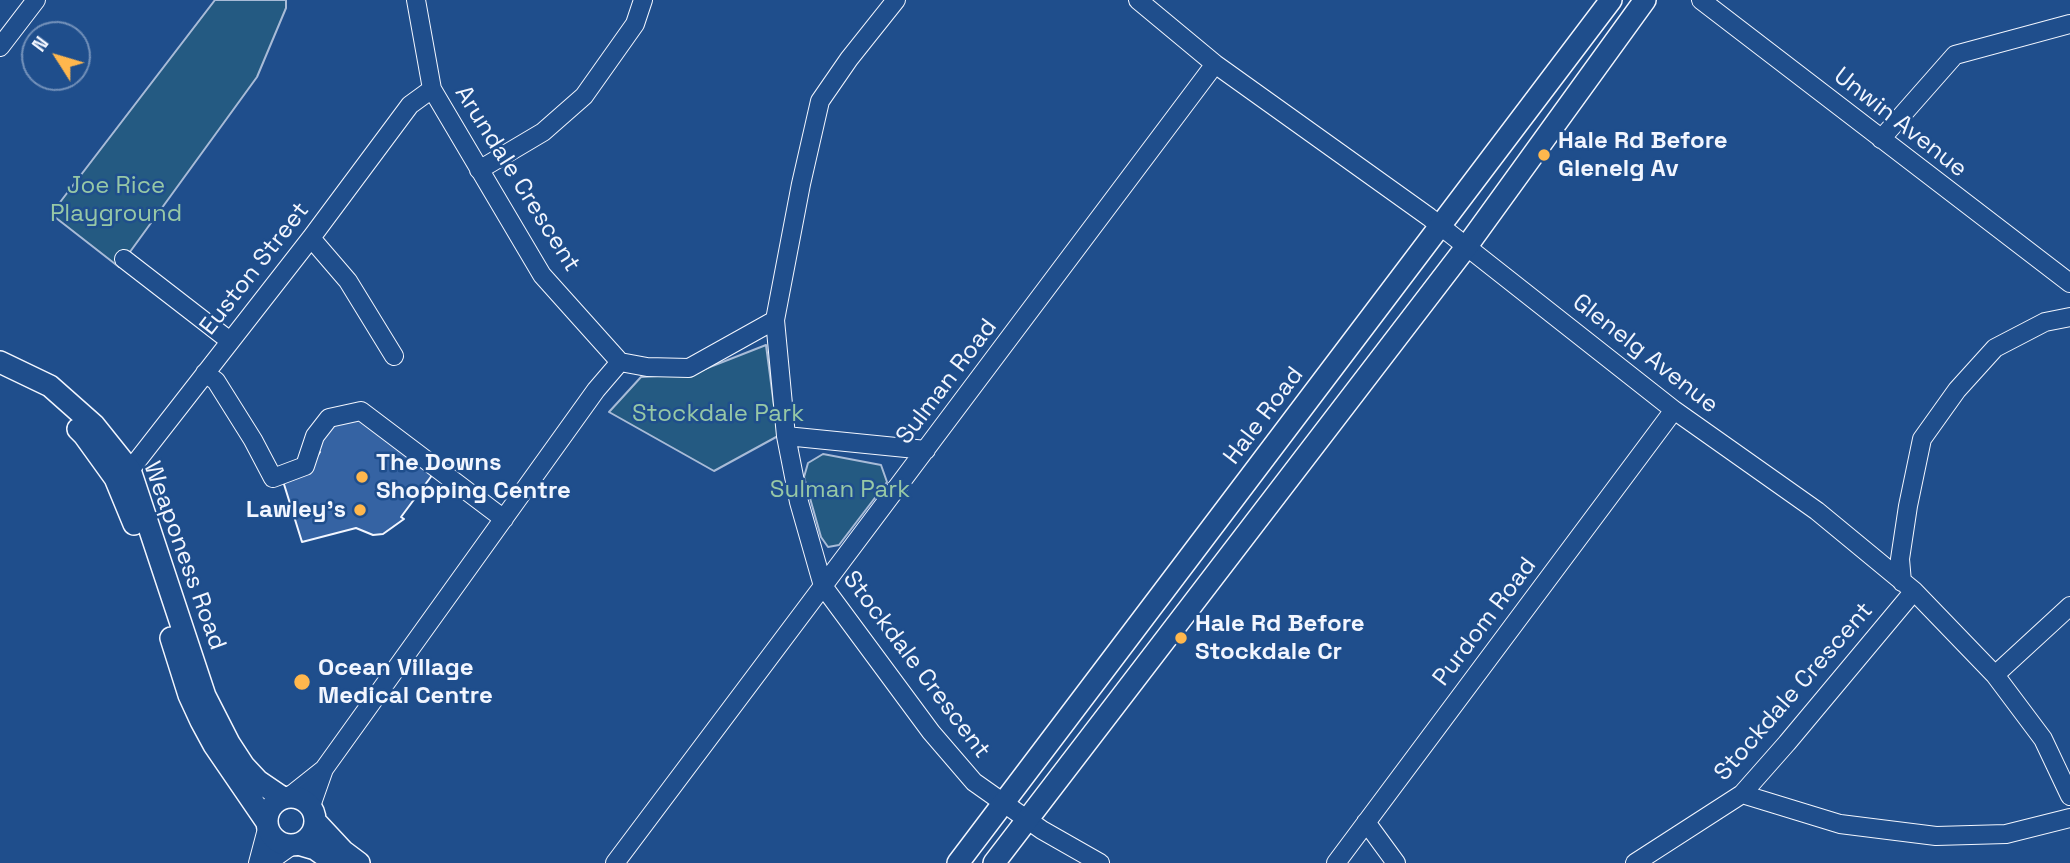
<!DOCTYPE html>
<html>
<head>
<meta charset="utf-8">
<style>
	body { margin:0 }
	#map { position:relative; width:2070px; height:863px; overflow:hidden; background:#1f4e8c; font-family:"Space Grotesk",sans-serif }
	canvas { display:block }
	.north { position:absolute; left:21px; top:21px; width:70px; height:70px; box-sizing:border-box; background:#1f4e8c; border:2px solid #7391ba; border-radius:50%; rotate:307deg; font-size:19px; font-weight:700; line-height:28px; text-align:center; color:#f2f6ff }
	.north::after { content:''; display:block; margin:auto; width:24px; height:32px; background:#ffb74d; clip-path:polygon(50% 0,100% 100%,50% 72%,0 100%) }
</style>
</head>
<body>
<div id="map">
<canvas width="2070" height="863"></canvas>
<div class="north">N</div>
</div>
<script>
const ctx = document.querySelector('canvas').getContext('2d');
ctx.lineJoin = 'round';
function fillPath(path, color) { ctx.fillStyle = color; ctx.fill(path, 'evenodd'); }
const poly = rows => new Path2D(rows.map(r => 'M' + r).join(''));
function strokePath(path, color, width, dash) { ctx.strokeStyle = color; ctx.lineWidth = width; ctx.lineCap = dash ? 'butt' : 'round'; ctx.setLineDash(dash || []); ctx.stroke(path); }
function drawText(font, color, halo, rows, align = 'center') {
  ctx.font = font + ' "Space Grotesk",sans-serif'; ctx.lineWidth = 5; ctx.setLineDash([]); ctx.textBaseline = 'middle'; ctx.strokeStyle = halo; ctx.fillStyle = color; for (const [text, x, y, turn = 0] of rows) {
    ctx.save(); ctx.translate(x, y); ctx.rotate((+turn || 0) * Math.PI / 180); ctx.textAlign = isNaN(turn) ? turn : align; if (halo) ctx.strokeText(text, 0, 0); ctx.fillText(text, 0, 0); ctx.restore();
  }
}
const green = poly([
	[215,0,286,0,286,8,257,77,119,267,51,214,215,0],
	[766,345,778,436,714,471,609,412,641,377,692,374,766,345],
	[823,454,881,465,887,482,839,545,828,547,821,537,804,477,808,463,823,454]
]);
fillPath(green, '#245a82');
strokePath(green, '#a8bbd7', 2);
const building = poly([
	[360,414,433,474,401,517,404,519,383,534,373,535,356,528,302,542,283,481,312,471,311,465,320,452,315,448,330,421,360,414]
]);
fillPath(building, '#3563a3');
strokePath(building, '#f2f6ff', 2);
const minor = poly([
	[416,0,432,89,542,275,620,362,647,367,689,368,775,320],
	[896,0,849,59,820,101,801,184,775,320,786,436,799,502,823,586,931,732,974,782,1042,830,1100,863],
	[1138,0,1215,64,1429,217,1674,410,1817,511,1914,591,1995,675,2043,739,2070,796],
	[1701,0,2070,283],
	[0,47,36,0],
	[1881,139,1955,55,2070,24],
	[479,170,543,132,584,96,635,24,643,0],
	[311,238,348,281,394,356],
	[124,259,230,341],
	[205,373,216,381,253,440,273,478,305,466,315,436,329,418,361,411,504,519],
	[786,436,926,450],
	[118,476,130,470,311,238,410,105,432,89],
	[1902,582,1900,559,1908,506,1922,439,1957,390,1995,348,2045,322,2070,317],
	[1995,675,2070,606],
	[1742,794,1840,824,1936,836,2006,834,2070,818],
	[290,796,324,769,596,390,620,362],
	[311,806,324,769],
	[1366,822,1396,863],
	[258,863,267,829],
	[267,863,291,846],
	[615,863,1215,64],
	[1336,863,1674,410],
	[1635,863,1742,794,1787,743,1914,591]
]);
const major = poly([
	[0,362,50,386,94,425,130,470,205,696,229,743,244,766,258,781,283,798],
	[78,429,84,435,115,478,134,524],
	[171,638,189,695,201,721,214,745,266,821],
	'267 821a24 24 0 1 1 48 0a24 24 0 1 1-48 0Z',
	[315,821,343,851,359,863],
	[298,844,315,849,335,863],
	[958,863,1611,0],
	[994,863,1467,246,1645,0]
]);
strokePath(minor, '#f2f6ff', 20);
strokePath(major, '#f2f6ff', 24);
strokePath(minor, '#1f4e8c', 18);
strokePath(major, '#1f4e8c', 21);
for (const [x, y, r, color] of [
	[1544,155,7,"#ffb74d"],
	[362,477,7,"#ffb74d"],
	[360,510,7,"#ffb74d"],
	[1181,638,7,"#ffb74d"],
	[302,682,9,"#ffb74d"]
]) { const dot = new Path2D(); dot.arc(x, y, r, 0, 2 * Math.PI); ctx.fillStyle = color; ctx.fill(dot); strokePath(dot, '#1f4e8c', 2.5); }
drawText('24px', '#f2f6ff', '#1f4e8c', [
	["Unwin Avenue",1900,123,38],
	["Arundale Crescent",517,179,58],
	["Euston Street",255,269,-52],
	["Glenelg Avenue",1645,354,38],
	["Sulman Road",947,382,-53],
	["Hale Road",1264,416,-53],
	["Weaponess Road",184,556,70],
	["Purdom Road",1485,622,-53],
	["Stockdale Crescent",916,665,53],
	["Stockdale Crescent",1794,692,-49]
]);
drawText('bold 24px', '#f2f6ff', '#1f4e8c', [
	["Hale Rd Before",1558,141],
	["Glenelg Av",1558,169],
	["The Downs",376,463],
	["Shopping Centre",376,491],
	["Lawley's",346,510,"right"],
	["Hale Rd Before",1195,624],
	["Stockdale Cr",1195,652],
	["Ocean Village",318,668],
	["Medical Centre",318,696]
], 'left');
drawText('24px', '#97c8a6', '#1f4e8c', [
	["Joe Rice",116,186],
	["Playground",116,214],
	["Stockdale Park",718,414],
	["Sulman Park",840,490]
]);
</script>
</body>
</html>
